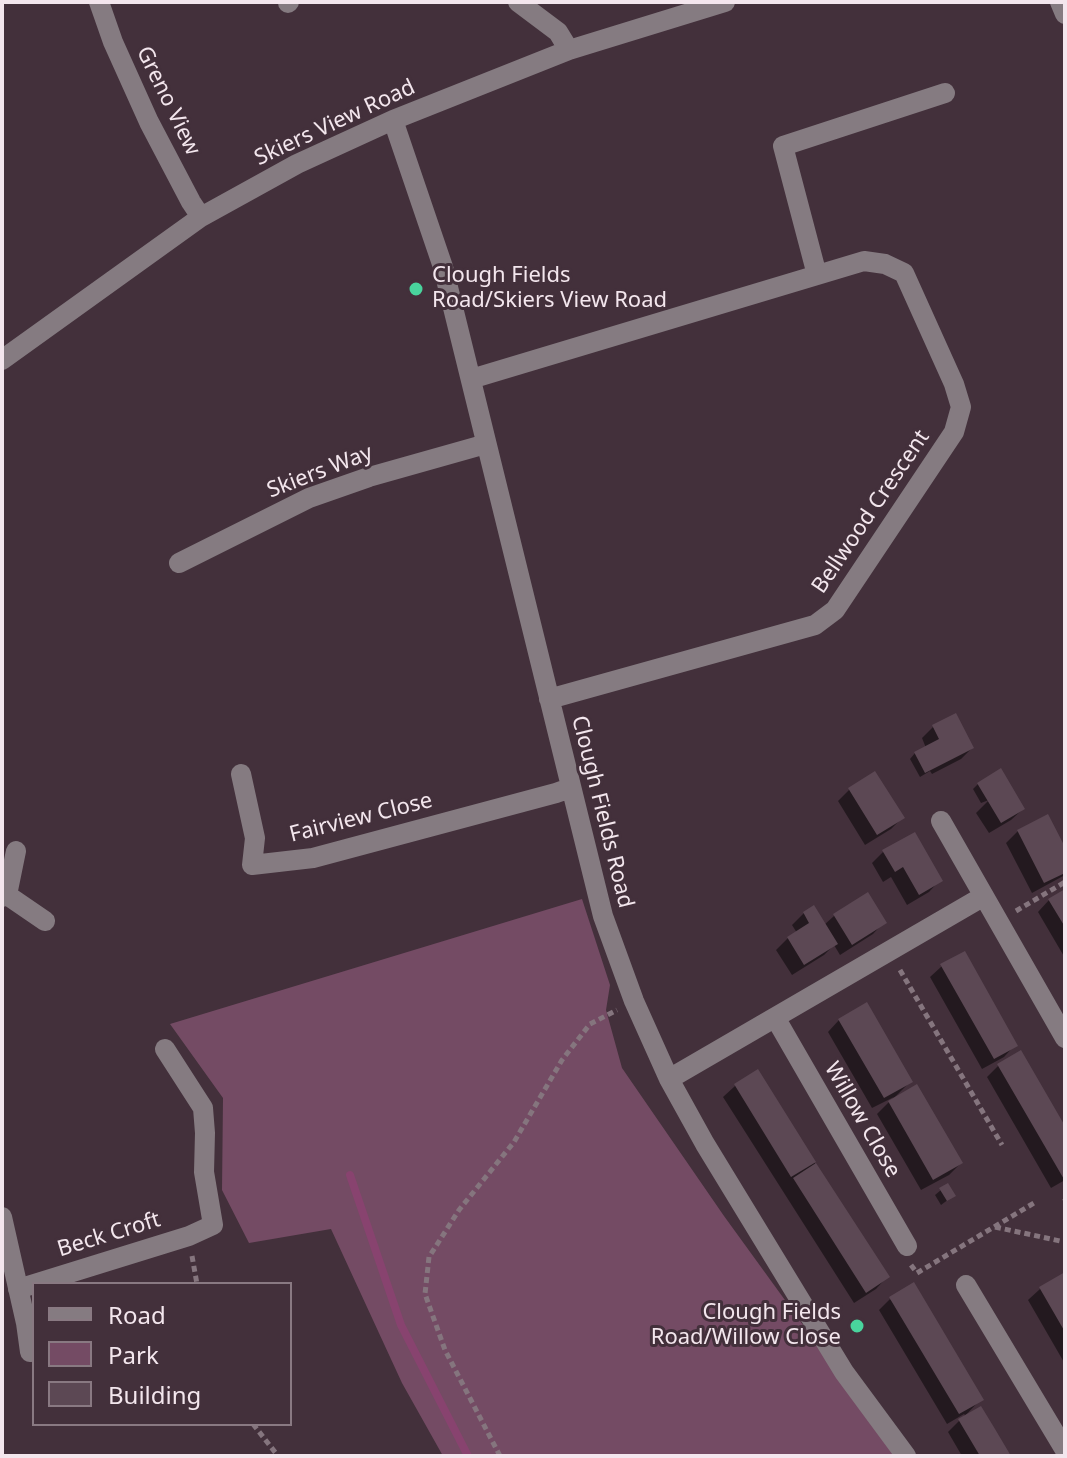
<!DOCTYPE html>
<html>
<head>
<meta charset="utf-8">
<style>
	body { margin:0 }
	#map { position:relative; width:1067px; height:1458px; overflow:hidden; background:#43303b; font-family:"Noto Sans",sans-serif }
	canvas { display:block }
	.frame { position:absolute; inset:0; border:4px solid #f3e6ed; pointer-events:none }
	.legend { position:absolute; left:32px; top:1282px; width:260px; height:144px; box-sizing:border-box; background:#43303b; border:2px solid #897982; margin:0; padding:10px 14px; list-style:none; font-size:24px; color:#f3e6ed }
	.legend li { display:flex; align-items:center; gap:16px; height:40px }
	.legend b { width:40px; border:2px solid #897982 }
</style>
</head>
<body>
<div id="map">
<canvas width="1067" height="1458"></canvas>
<div class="frame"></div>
<ul class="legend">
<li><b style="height:10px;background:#857b81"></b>Road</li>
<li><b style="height:22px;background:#744b64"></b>Park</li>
<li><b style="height:22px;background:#5c4854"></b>Building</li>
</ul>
</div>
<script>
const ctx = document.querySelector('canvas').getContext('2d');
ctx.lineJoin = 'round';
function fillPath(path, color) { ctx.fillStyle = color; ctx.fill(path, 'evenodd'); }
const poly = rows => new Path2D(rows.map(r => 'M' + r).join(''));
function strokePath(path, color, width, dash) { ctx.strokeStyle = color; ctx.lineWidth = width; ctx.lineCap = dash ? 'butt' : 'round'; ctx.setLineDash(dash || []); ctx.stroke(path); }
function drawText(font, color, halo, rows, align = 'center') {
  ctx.font = font + ' "Noto Sans",sans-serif'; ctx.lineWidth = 6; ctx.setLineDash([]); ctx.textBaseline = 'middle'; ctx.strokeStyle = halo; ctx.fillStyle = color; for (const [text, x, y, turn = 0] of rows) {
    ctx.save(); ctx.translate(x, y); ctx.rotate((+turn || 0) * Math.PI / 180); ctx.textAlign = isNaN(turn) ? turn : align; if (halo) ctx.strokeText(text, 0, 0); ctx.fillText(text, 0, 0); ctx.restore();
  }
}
fillPath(poly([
	[582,899,610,985,606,1010,622,1068,724,1216,898,1456,443,1456,402,1383,331,1229,249,1243,222,1190,223,1098,170,1024]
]), '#744b64');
fillPath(poly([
	[933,727,972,748,961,759,932,774,930,771,920,777,910,759,915,753,926,748,922,738],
	[875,774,902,818,891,829,865,845,838,801,849,790],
	[978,784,1023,809,1011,820,989,833,976,813,989,800,981,803,973,789],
	[1018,831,1065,851,1065,875,1032,893,1006,843],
	[883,852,940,880,929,892,907,905,891,877,883,882,872,863],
	[1065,891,1065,958,1038,912,1049,900],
	[804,913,824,925,834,916,884,922,873,934,840,955,834,945,824,955,792,975,776,950,788,938,797,933,792,925],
	[942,966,1015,1045,1004,1057,982,1069,930,977],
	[839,1020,911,1081,894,1098,961,1163,949,1175,921,1190,877,1114,894,1097,872,1108,828,1032],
	[999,1065,1065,1131,1065,1180,1051,1188,987,1077],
	[757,1072,887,1277,876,1289,854,1303,723,1097,735,1086],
	[941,1190,953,1196,941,1205,935,1195],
	[1065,1274,1065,1364,1028,1300,1040,1289],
	[890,1299,981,1399,964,1417,1009,1456,962,1456,948,1432,965,1415,964,1414,947,1424,879,1310]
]), '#0007');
strokePath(poly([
	[350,1175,401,1325,468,1456]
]), '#88436f', 8);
fillPath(poly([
	[956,713,974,748,925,773,914,752,939,739,932,725],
	[1001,768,1025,809,1001,823,977,783],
	[875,771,905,818,877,835,848,788],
	[1048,814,1065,847,1065,873,1044,883,1017,830],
	[915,832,943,881,919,895,903,867,895,872,882,850],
	[1065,889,1065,927,1048,899],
	[868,892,887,923,852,945,833,914],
	[814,905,838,944,804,965,787,937,809,923,803,912],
	[965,951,1018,1046,994,1059,940,964],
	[867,1002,913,1082,884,1098,838,1019],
	[1021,1050,1065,1126,1065,1181,997,1064],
	[758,1069,816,1162,791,1177,734,1084],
	[917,1084,963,1163,933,1180,888,1101],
	[816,1163,890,1277,866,1293,793,1178],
	[948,1183,956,1196,947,1201,939,1188],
	[1065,1272,1065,1332,1039,1287],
	[914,1282,984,1400,959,1414,889,1297],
	[981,1406,995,1429,1011,1456,980,1456,958,1419]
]), '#5c4854');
strokePath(poly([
	[1016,911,1065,882],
	[900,970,1002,1145],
	[1064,1198,1065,1199],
	[995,1227,1065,1242],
	[192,1256,197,1284],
	[911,1265,917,1273,1034,1203],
	[253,1424,278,1456],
	[500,1456,445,1350,425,1294,429,1257,459,1210,514,1142,562,1060,590,1024,617,1010]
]), '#85757e', 5, [6, 4]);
strokePath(poly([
	[99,2,113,42,149,122,191,202,201,217],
	[518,2,558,32,569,50],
	[1060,2,1065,14],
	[288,3,289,2],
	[393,120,443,267,603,916,634,1001,669,1079,705,1144,844,1372,906,1456],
	[817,275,783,146,945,93],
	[2,360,201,217,297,164,393,120,569,50,725,2],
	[471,379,864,261,885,264,904,273,954,384,961,407,954,432,835,610,815,625,549,699],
	[179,563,309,498,369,477,486,444],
	[241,774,255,838,252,865,313,858,556,793,570,788],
	[941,821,1065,1038],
	[7,895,45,921],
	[2,897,7,895,16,851],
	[776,1019,907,1246],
	[669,1079,984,896],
	[2,1217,26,1323,30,1352],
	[966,1285,1065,1450],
	[18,1289,189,1236,213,1225,204,1172,205,1133,203,1108,165,1049]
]), '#857b81', 20);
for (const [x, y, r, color] of [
	[416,289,8,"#49d49d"],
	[857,1326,8,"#49d49d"]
]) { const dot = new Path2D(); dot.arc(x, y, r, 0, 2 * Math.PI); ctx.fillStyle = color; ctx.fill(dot); strokePath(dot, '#43303b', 3); }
drawText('22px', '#f3e6ed', '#43303b', [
	["Greno View",168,101,64],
	["Skiers View Road",335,123,-25],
	["Skiers Way",320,472,-21],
	["Bellwood Crescent",871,512,-56],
	["Clough Fields Road",602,812,76],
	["Fairview Close",361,818,-14],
	["Willow Close",862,1120,60],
	["Beck Croft",109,1235,-17]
]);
drawText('22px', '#f3e6ed', '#43303b', [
	["Clough Fields",432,276],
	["Road/Skiers View Road",432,301],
	["Clough Fields",841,1313,"right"],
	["Road/Willow Close",841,1338,"right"]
], 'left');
</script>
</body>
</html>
